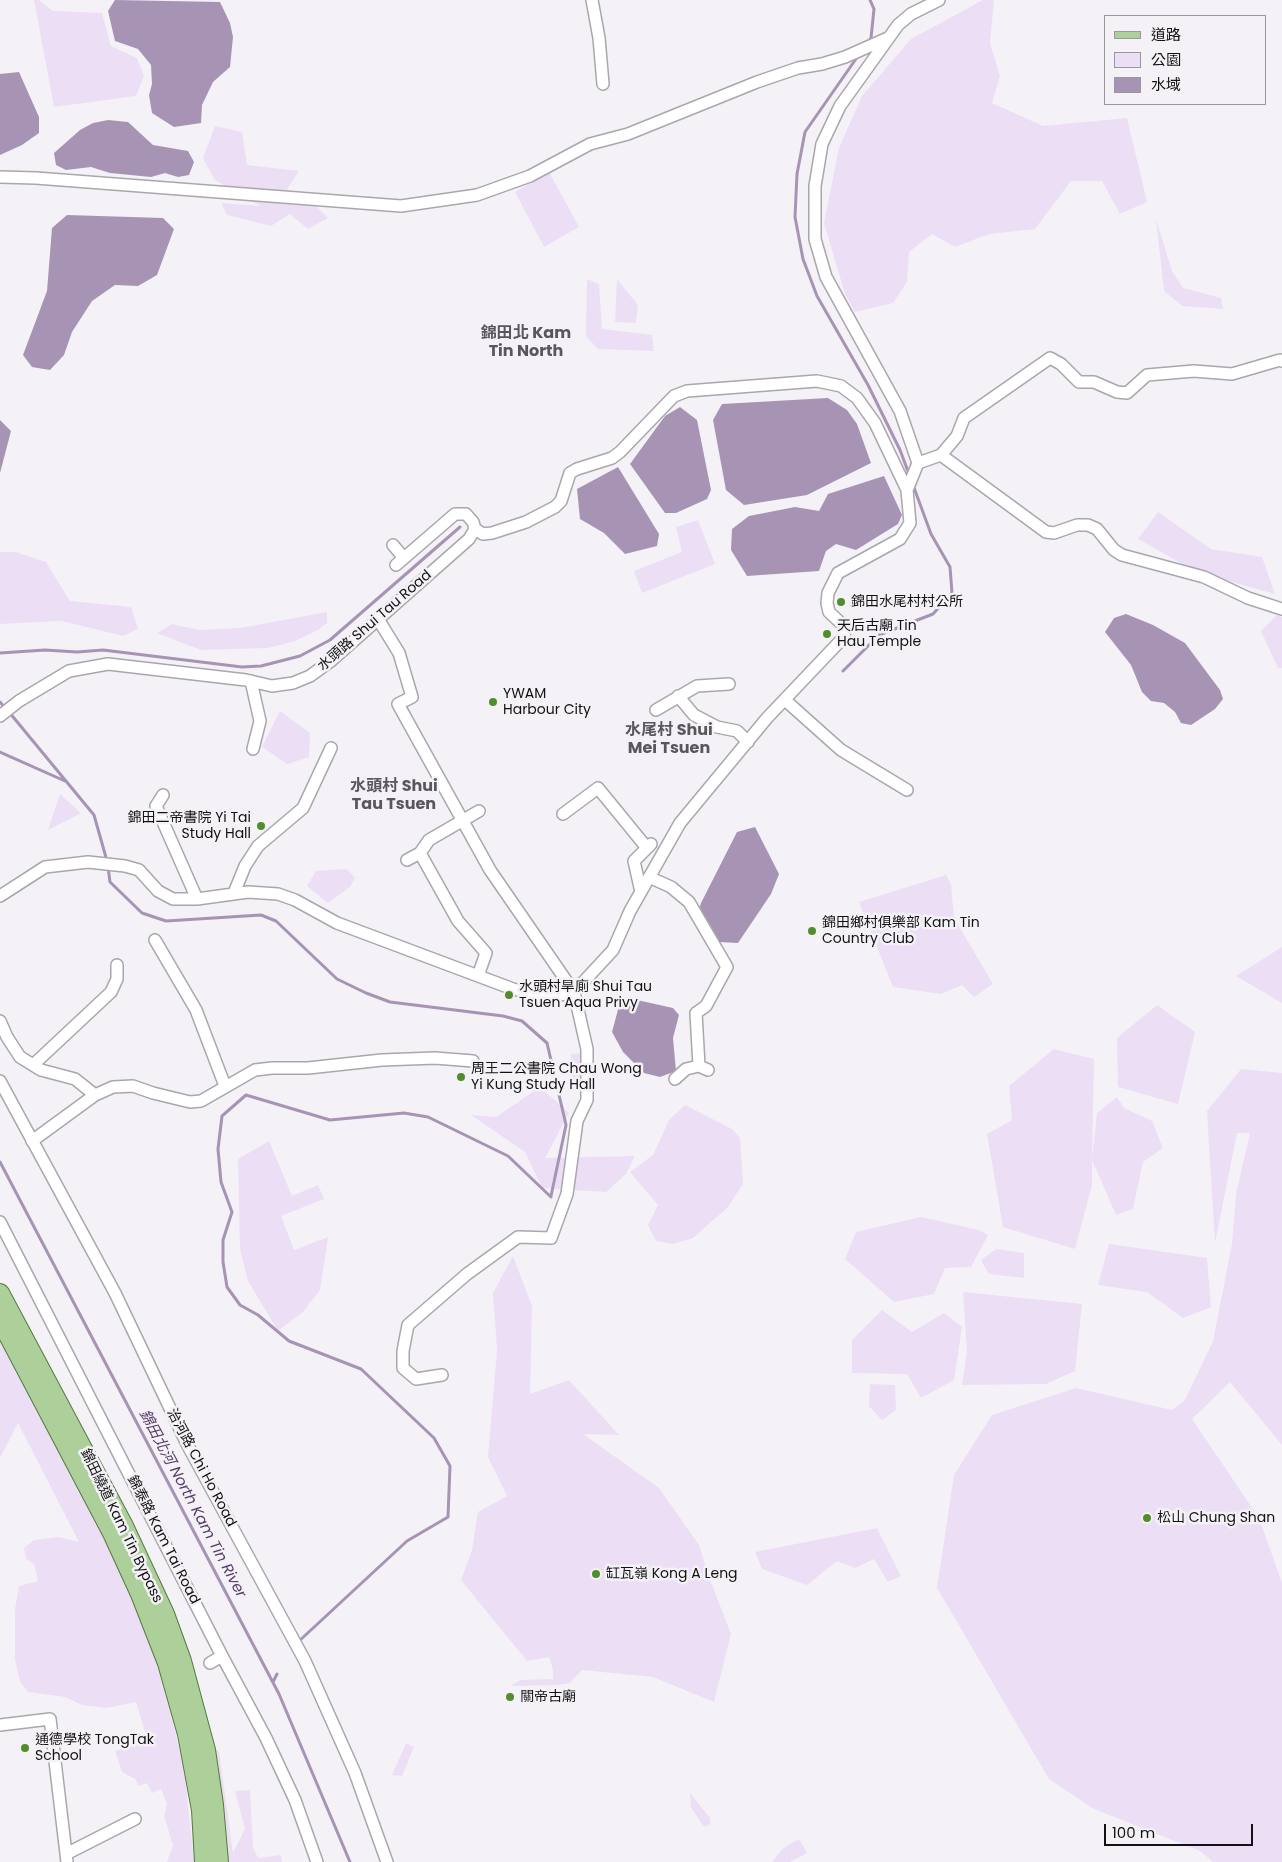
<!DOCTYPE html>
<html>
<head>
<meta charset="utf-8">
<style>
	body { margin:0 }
	#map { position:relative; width:1282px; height:1862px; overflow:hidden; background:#f4f2f6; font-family:Poppins,"Noto Sans TC",sans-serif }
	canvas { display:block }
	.legend { position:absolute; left:1104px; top:15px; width:162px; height:90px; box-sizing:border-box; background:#f4f2f6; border:1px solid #9a989b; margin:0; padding:6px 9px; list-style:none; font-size:15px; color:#121113 }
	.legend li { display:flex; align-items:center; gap:10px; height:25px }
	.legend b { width:25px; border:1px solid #9a989b }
	.scale { position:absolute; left:1104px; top:1824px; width:149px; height:22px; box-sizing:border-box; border:2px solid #121113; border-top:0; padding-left:6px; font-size:15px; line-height:18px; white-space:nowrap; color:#121113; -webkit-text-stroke:4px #f4f2f6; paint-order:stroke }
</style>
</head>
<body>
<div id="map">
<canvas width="1282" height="1862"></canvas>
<ul class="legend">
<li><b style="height:6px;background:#add09b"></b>道路</li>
<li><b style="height:14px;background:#ecdff5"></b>公園</li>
<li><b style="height:14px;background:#a794b5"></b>水域</li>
</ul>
<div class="scale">100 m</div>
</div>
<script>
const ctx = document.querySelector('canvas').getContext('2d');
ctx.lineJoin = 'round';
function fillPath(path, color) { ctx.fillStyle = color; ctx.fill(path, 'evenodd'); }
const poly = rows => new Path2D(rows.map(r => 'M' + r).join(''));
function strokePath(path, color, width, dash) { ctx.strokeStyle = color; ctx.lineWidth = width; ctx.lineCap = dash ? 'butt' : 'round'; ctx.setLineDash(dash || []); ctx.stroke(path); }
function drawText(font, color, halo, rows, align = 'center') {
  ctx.font = font + ' Poppins,"Noto Sans TC",sans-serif'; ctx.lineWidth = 5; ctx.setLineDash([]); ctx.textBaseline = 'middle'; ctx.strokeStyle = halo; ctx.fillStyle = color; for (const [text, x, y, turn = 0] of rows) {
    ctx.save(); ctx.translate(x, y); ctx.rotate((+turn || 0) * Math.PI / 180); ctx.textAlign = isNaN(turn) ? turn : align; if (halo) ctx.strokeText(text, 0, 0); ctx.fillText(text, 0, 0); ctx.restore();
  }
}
fillPath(poly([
	[34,0,39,0,53,11,102,13,111,46,137,58,144,76,136,96,54,107],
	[983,0,994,0,990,43,1000,76,992,103,1043,126,1127,118,1147,202,1120,214,1102,181,1071,181,1035,229,989,234,955,247,932,234,909,252,907,282,893,303,855,312,845,294,824,223,839,148,862,96,911,39],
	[215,126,242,132,247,165,299,171,287,189,315,205,328,218,308,229,290,214,271,226,227,215,221,203,260,206,215,180,203,158],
	[549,172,579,227,544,247,515,192],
	[1156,219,1172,271,1183,288,1221,298,1223,309,1182,306,1164,291],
	[587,279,599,284,602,329,652,335,654,351,598,349,586,336],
	[617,279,638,305,636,323,615,322],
	[1158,512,1211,549,1262,557,1275,594,1197,572,1138,539],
	[698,520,715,564,642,593,634,571,682,552,676,527],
	[0,552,15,552,46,562,70,601,131,607,138,629,123,636,62,621,0,624],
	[327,612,327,623,318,630,295,641,268,648,201,650,157,633,172,624,199,630,240,628],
	[1277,615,1282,617,1282,668,1278,668,1261,631],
	[280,711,310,733,309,757,287,764,262,747],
	[60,794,81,813,48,830],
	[347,869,355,878,350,887,328,903,307,886,316,871],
	[946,875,951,884,954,918,993,984,974,997,962,985,941,994,893,987,859,902],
	[1282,947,1282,1003,1236,976],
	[1157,1005,1195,1032,1178,1104,1118,1087,1117,1038],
	[1054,1049,1094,1059,1092,1160,1097,1113,1117,1097,1124,1108,1152,1121,1163,1148,1143,1162,1133,1209,1116,1215,1092,1160,1092,1185,1075,1249,1003,1227,987,1134,1012,1120,1009,1086],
	[583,1053,585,1083,573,1084,571,1054],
	[1241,1069,1282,1073,1282,1445,1230,1382,1192,1419,1259,1518,1282,1583,1282,1862,1213,1862,1200,1851,1094,1809,1049,1779,937,1588,954,1475,992,1415,1076,1388,1172,1410,1185,1400,1213,1341,1232,1244,1236,1194,1250,1133,1237,1133,1215,1243,1207,1111],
	[540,1087,569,1113,545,1158,635,1156,626,1174,606,1192,542,1188,525,1152,471,1115,496,1117],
	[685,1105,732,1129,740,1138,743,1184,727,1208,693,1238,673,1244,656,1241,648,1225,658,1205,630,1172,653,1155,669,1120],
	[269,1141,292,1196,318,1185,324,1199,281,1216,294,1250,328,1237,320,1290,303,1312,278,1331,248,1281,240,1249,238,1159],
	[921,1217,979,1230,988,1235,971,1267,945,1268,934,1294,894,1302,845,1259,856,1232],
	[1109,1244,1207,1258,1211,1307,1183,1318,1147,1292,1098,1285],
	[996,1249,1024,1253,1024,1278,989,1274,981,1260],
	[513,1256,532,1306,530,1394,569,1380,619,1435,583,1434,659,1488,699,1545,709,1577,731,1634,714,1702,653,1677,582,1670,570,1683,558,1685,510,1686,520,1680,553,1679,553,1670,549,1657,527,1661,461,1580,472,1550,478,1512,507,1496,488,1457,497,1350,493,1293],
	[963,1292,1082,1304,1075,1371,1046,1384,962,1385,967,1351],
	[882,1310,912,1332,944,1313,962,1327,954,1380,921,1398,907,1374,852,1373,852,1340],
	[0,1341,103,1536,132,1599,159,1667,184,1767,194,1862,167,1862,173,1845,164,1816,167,1804,161,1789,152,1793,147,1783,139,1786,135,1779,122,1772,115,1751,148,1741,136,1702,107,1708,82,1705,65,1697,28,1692,20,1682,15,1660,15,1609,19,1586,38,1581,34,1564,26,1559,24,1548,34,1540,58,1537,79,1542,18,1423,0,1458],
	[870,1384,895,1385,896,1410,882,1420,869,1406],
	[877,1528,901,1576,888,1582,874,1559,855,1568,837,1561,807,1585,762,1569,755,1552],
	[406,1743,414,1747,402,1776,392,1775],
	[213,1748,219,1751,233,1853,245,1829,235,1791,250,1790,253,1847,258,1858,281,1855,282,1862,227,1862],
	[690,1793,710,1818,710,1824,704,1827,691,1807],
	[799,1839,807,1853,790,1862,772,1862,782,1849]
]), '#ecdff5');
fillPath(poly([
	[115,0,220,2,230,23,233,37,230,67,213,82,202,105,201,123,174,127,152,113,149,95,152,84,151,65,138,49,115,41,108,11],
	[19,72,39,117,39,133,22,145,0,155,0,74],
	[108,120,128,122,153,145,188,151,194,162,189,175,178,177,165,173,151,177,110,173,91,167,66,170,56,165,54,153,80,130,93,123],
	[67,215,163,218,174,229,157,275,138,286,115,285,92,301,72,332,64,355,50,370,32,367,23,355,47,291,52,228],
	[828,398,847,410,857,424,871,463,807,495,744,505,726,490,713,420,722,404],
	[680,407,697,420,711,490,707,499,676,513,665,513,630,464,665,416],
	[0,420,11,431,0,473],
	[618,467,659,534,657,546,625,554,604,533,580,519,577,489],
	[884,476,902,515,898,524,856,550,836,544,826,551,819,571,747,576,731,550,732,529,749,516,795,507,819,511,828,494],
	[1126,614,1153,625,1185,643,1220,690,1223,699,1215,709,1191,725,1181,723,1175,712,1164,703,1151,701,1142,692,1131,665,1105,632,1114,618],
	[755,827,779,874,771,894,738,943,719,942,699,910,701,903,737,832],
	[637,1000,673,1008,679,1015,673,1038,676,1071,660,1077,644,1073,623,1052,612,1032,619,1006]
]), '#a794b5');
strokePath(poly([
	[867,43,871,38,874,9,870,0],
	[858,56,805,132,797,174,795,217,803,259,817,296,868,385,900,450,909,474],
	[0,653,45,650,77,652,103,650,242,667,261,666,300,656,330,640,460,527],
	[843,671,879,635,933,614,952,593,950,567,931,534,913,485],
	[0,702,5,708],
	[9,712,94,815,107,861],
	[0,752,65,781],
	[108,867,110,882,142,913,166,921,261,915,276,921,337,979,366,993,390,1002,503,1016,522,1021,547,1043,566,1125,551,1196],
	[0,1162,279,1694,350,1862],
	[298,1642,407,1541,448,1517,450,1466,434,1438,361,1369,289,1341,258,1315,240,1305,227,1287,223,1262,223,1240,232,1212,221,1182,218,1149,222,1116,246,1095,330,1120,404,1113,428,1117,508,1156,551,1197],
	[273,1682,277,1674]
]), '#a794b5', 3);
const minor = poly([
	[592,0,599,38,603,84],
	[0,177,36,178,401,206,477,195,530,176,590,144,628,134,757,82,798,68,822,64,845,57,888,38],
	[941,455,1046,532,1054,533,1077,525,1088,525,1097,529,1114,550,1122,555,1204,577,1248,598,1282,609],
	[918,463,900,411,826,277,815,239,815,186,822,144,840,106,898,25,911,14,939,0],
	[907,490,918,463,941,455,957,436,964,418,1050,358,1061,364,1079,382,1094,382,1117,392,1127,393,1147,375,1194,371,1232,374,1280,360,1282,361],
	[393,545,404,558],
	[378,619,399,653,412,697,398,704,490,870,574,992,587,1049,587,1100,577,1121,567,1194,551,1238,518,1237,467,1274,408,1325,403,1351,403,1368,416,1379,442,1375],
	[251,681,260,721,253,749],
	[678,696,694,715,717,727,737,731,748,742],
	[785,700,841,750,907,790],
	[656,710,697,686,729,684],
	[0,716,19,701,69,671,108,664,246,680,272,686,293,683,310,676,332,660,469,539,475,529,473,522,466,514,455,514,396,565],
	[163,795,156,806,197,899],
	[563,814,598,788,647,848],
	[420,853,458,921,486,953,478,976],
	[407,860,420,853,429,840,479,811],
	[649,877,671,887,689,902,727,967,706,1006,696,1013,699,1066],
	[641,892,634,861,651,844],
	[234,893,245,866,258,846,303,808,331,748],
	[0,896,45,867,88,862,125,866,139,870,158,891,173,899,197,899,248,892,278,894,295,900,337,923,513,989,534,994,561,995,574,992,613,950,630,911,680,823,767,718,844,637,845,627,829,612,827,603,828,593,838,573,900,539,910,523,907,490,875,423,857,398,841,386,817,381,687,391,674,396,620,452,612,458,577,469,570,473,561,501,555,507,526,522,492,533,483,534,475,529],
	[155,940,196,1010,225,1086],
	[0,1021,7,1037,20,1057,41,1070,75,1079,95,1095],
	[33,1065,111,992,117,979,117,965],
	[675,1079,686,1069,699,1066,708,1070],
	[0,1081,115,1293,187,1444,305,1661,355,1773,387,1862],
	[32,1141,95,1095,113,1087,133,1086,153,1093,190,1102,201,1101,255,1070,272,1068,308,1068,382,1060,435,1058,473,1061],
	[0,1222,222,1656,266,1738,295,1800,317,1862],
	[210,1663,222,1656],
	[0,1725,50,1719,67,1862],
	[66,1854,135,1819]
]);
const primary = poly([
	[0,1293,124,1526,165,1614,182,1661,206,1750,214,1805,219,1862],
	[0,1320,112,1533,140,1594,167,1663,187,1734,201,1810,204,1862]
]);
strokePath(minor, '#a9a7ab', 14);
strokePath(primary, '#547940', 20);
strokePath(minor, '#fff', 11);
strokePath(primary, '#add09b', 18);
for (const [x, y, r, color] of [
	[841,602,5,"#518d2c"],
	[827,634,5,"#518d2c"],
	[493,702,5,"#518d2c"],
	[261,826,5,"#518d2c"],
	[812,931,5,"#518d2c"],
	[509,995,5,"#518d2c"],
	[461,1077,5,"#518d2c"],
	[1147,1518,5,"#518d2c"],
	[596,1574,5,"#518d2c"],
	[510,1697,5,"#518d2c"],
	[25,1748,5,"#518d2c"]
]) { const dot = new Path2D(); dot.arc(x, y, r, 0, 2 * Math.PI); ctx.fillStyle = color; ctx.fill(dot); strokePath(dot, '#f4f2f6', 2); }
drawText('14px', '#121113', '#f4f2f6', [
	["錦田水尾村村公所",851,602],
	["天后古廟 Tin",837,626],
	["Hau Temple",837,642],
	["YWAM",503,694],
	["Harbour City",503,710],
	["錦田二帝書院 Yi Tai",251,818,"right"],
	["Study Hall",251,834,"right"],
	["錦田鄉村俱樂部 Kam Tin",822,923],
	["Country Club",822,939],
	["水頭村旱廁 Shui Tau",519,987],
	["Tsuen Aqua Privy",519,1003],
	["周王二公書院 Chau Wong",471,1069],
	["Yi Kung Study Hall",471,1085],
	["松山 Chung Shan",1157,1518],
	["缸瓦嶺 Kong A Leng",606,1574],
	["關帝古廟",520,1697],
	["通德學校 TongTak",35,1740],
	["School",35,1756]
], 'left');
drawText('14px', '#121113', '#f4f2f6', [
	["水頭路 Shui Tau Road",375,621,-41],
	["治河路 Chi Ho Road",201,1468,62],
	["錦田繞道 Kam Tin Bypass",121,1526,64],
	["錦泰路 Kam Tai Road",163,1540,63]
]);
drawText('italic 15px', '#583c6a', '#f4f2f6', [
	["錦田北河 North Kam Tin River",192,1504,62]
]);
drawText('bold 16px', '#59575b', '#f4f2f6', [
	["錦田北 Kam",526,334],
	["Tin North",526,352],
	["水尾村 Shui",669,731],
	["Mei Tsuen",669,749],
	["水頭村 Shui",394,787],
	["Tau Tsuen",394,805]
]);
</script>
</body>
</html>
